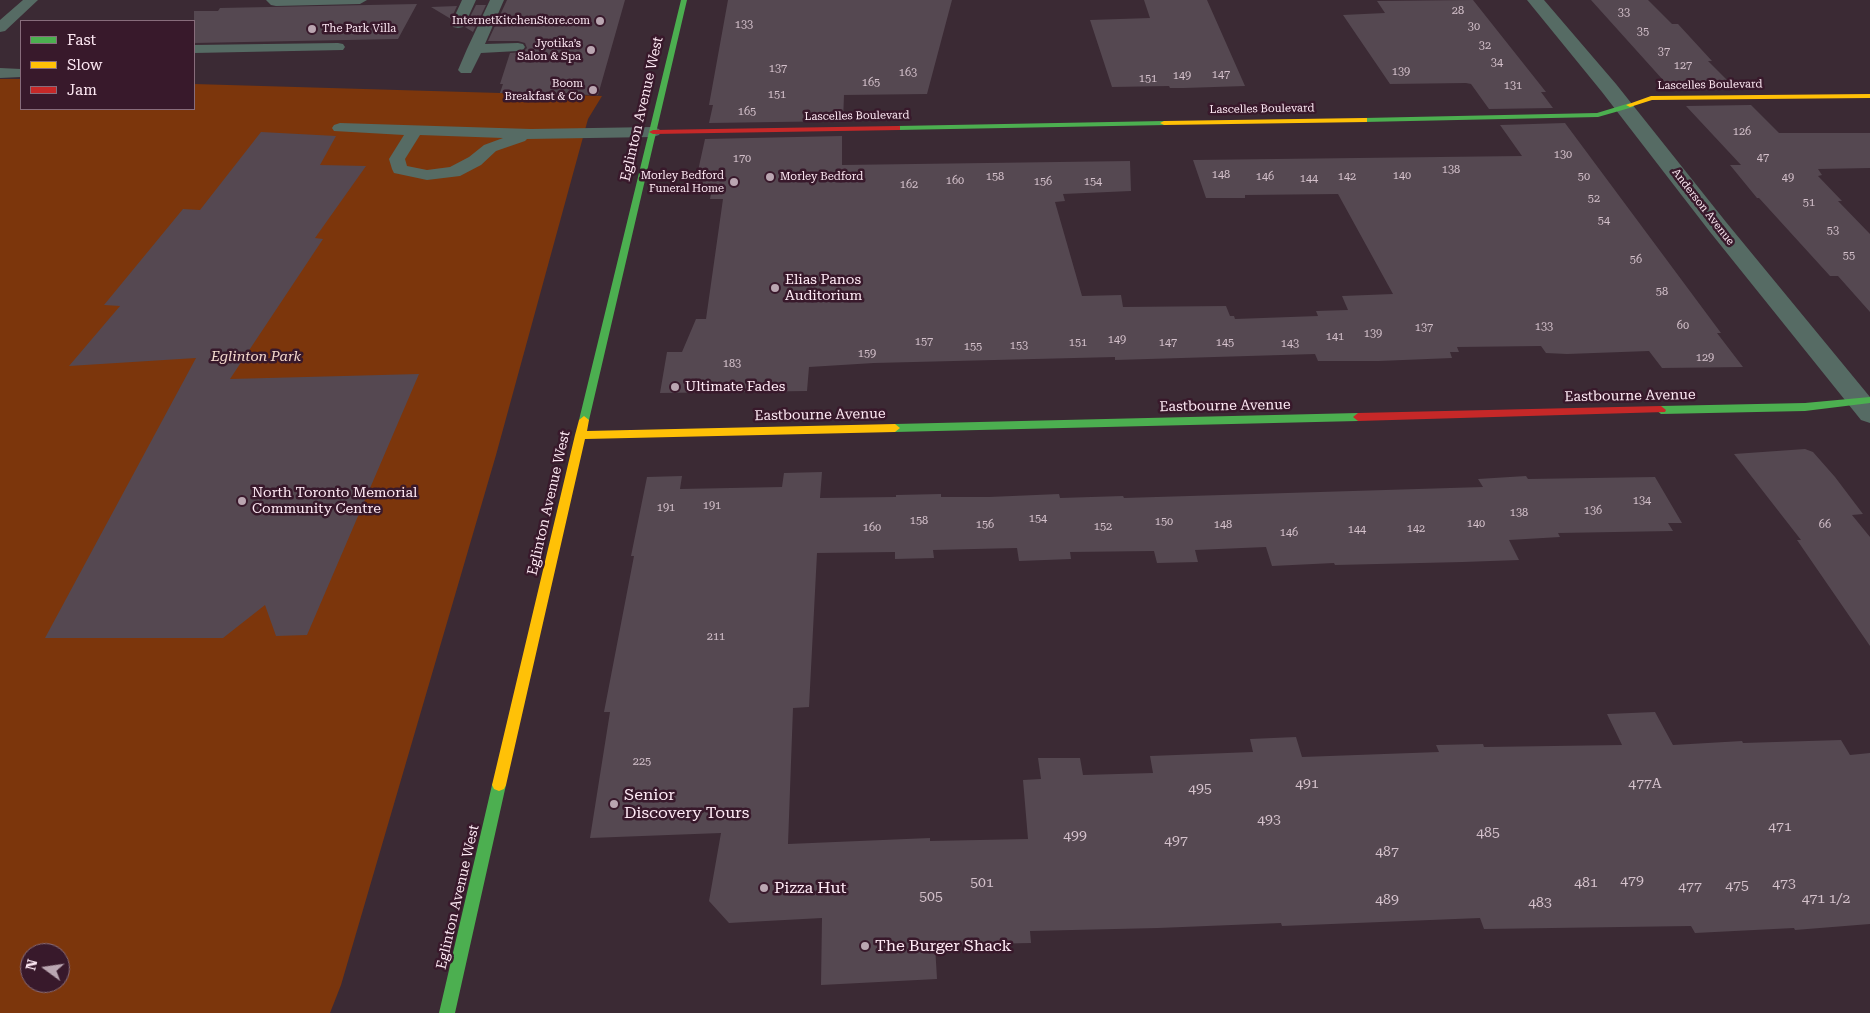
<!DOCTYPE html>
<html>
<head>
<meta charset="utf-8">
<style>
	body { margin:0 }
	#map { position:relative; width:1870px; height:1013px; overflow:hidden; background:#3b2a34; font-family:"Roboto Serif",serif }
	canvas { display:block }
	.legend { position:absolute; left:20px; top:20px; width:175px; height:90px; box-sizing:border-box; background:#38192b; border:1px solid #876c7b; margin:0; padding:6px 9px; list-style:none; font-size:15px; color:#fee9f4 }
	.legend li { display:flex; align-items:center; gap:10px; height:25px }
	.legend b { width:25px; border:1px solid #876c7b }
	.north { position:absolute; left:20px; top:943px; width:50px; height:50px; box-sizing:border-box; background:#38192b; border:1px solid #876c7b; border-radius:50%; rotate:284deg; font-size:14px; font-weight:700; line-height:20px; text-align:center; color:#fee9f4 }
	.north::after { content:''; display:block; margin:auto; width:18px; height:22px; background:#baa6b1; clip-path:polygon(50% 0,100% 100%,50% 72%,0 100%) }
</style>
</head>
<body>
<div id="map">
<canvas width="1870" height="1013"></canvas>
<ul class="legend">
<li><b style="height:6px;background:#4caf50"></b>Fast</li>
<li><b style="height:6px;background:#ffc107"></b>Slow</li>
<li><b style="height:6px;background:#c62828"></b>Jam</li>
</ul>
<div class="north">N</div>
</div>
<script>
const ctx = document.querySelector('canvas').getContext('2d');
ctx.lineJoin = 'round';
function fillPath(path, color) { ctx.fillStyle = color; ctx.fill(path, 'evenodd'); }
const poly = rows => new Path2D(rows.map(r => 'M' + r).join(''));
function strokePath(path, color, width, dash) { ctx.strokeStyle = color; ctx.lineWidth = width; ctx.lineCap = dash ? 'butt' : 'round'; ctx.setLineDash(dash || []); ctx.stroke(path); }
function drawText(font, color, halo, rows, align = 'center') {
  ctx.font = font + ' "Roboto Serif",serif'; ctx.lineWidth = 5; ctx.setLineDash([]); ctx.textBaseline = 'middle'; ctx.strokeStyle = halo; ctx.fillStyle = color; for (const [text, x, y, turn = 0] of rows) {
    ctx.save(); ctx.translate(x, y); ctx.rotate((+turn || 0) * Math.PI / 180); ctx.textAlign = isNaN(turn) ? turn : align; if (halo) ctx.strokeText(text, 0, 0); ctx.fillText(text, 0, 0); ctx.restore();
  }
}
fillPath(poly([
	[0,79,21,79,21,109,194,109,194,84,602,96,588,119,496,455,341,985,330,1013,0,1013],
	[30,953,60,953,60,983,30,983]
]), '#7c360c');
fillPath(poly([
	[507,0,625,0,598,95,500,93,503,84,500,84,510,53,523,52,527,48,525,43,518,41,488,41],
	[728,0,952,0,927,94,844,95,843,121,709,123,713,105,709,105],
	[1144,0,1207,0,1245,86,1184,88,1170,88,1169,86,1112,87,1090,20,1150,18],
	[1473,0,1546,92,1541,92,1553,108,1489,109,1471,84,1466,83,1390,84,1343,15,1385,13,1377,1],
	[1591,0,1648,0,1672,24,1678,24,1712,61,1708,61,1736,89,1672,90],
	[417,4,398,39,194,43,194,11,218,11,220,8],
	[476,5,486,5,473,32,465,27],
	[457,6,451,19,431,7],
	[1751,105,1779,133,1870,133,1870,168,1818,169,1822,175,1818,176,1842,201,1838,201,1870,234,1870,312,1838,276,1830,276,1759,198,1757,198,1730,165,1741,165,1686,106],
	[1565,123,1721,333,1717,333,1743,367,1662,368,1649,351,1567,354,1546,353,1541,346,1457,347,1459,352,1450,352,1452,358,1379,361,1318,361,1315,354,1115,360,1115,357,874,363,809,367,807,391,660,393,667,352,682,352,696,319,706,319,723,199,710,199,712,189,694,189,705,139,842,136,842,165,1130,161,1131,191,1063,194,1065,201,1055,202,1082,296,1121,295,1123,307,1226,306,1230,316,1234,316,1235,319,1318,316,1316,311,1348,310,1342,296,1393,294,1338,194,1245,195,1245,198,1206,198,1193,160,1522,156,1500,125],
	[261,132,336,136,320,165,366,166,315,238,323,239,230,379,419,374,307,635,276,636,265,605,223,638,45,638,196,358,69,366,120,306,104,305,183,209,200,210],
	[1805,449,1813,452,1835,477,1863,514,1852,515,1870,537,1870,646,1797,540,1801,540,1734,454],
	[822,472,820,498,896,497,896,495,941,494,941,497,989,497,1059,494,1060,498,1123,496,1124,498,1483,487,1478,479,1526,476,1528,479,1655,477,1682,523,1668,523,1673,531,1558,533,1560,537,1509,540,1519,560,1463,562,1335,565,1334,563,1272,566,1266,547,1195,550,1198,562,1157,563,1154,551,1070,552,1071,559,1019,561,1017,548,933,550,934,558,895,559,895,552,817,553,809,707,793,708,788,844,930,838,930,841,1028,839,1023,780,1041,779,1038,758,1080,758,1083,775,1153,773,1150,756,1253,752,1250,739,1296,737,1302,757,1439,752,1436,745,1483,744,1484,747,1622,745,1607,714,1655,712,1673,745,1742,741,1743,743,1841,740,1850,755,1870,753,1870,924,1795,930,1794,928,1695,933,1691,926,1484,929,1480,918,1282,926,1281,923,1158,928,1030,931,1031,943,935,945,937,979,821,985,822,918,729,923,709,901,721,833,590,838,610,712,604,712,634,556,631,556,647,477,682,476,680,489,782,487,784,473]
]), '#554851');
fillPath(poly([
	[23,0,38,0,5,31,0,32,0,20,23,0],
	[266,0,367,0,360,4,276,6,271,5,266,0],
	[462,0,476,0,465,24,463,27,458,28,453,27,451,24,462,0],
	[490,0,504,0,485,44,518,43,523,44,525,47,523,50,518,51,481,53,471,73,461,73,458,70,467,49,490,0],
	[338,43,343,44,345,47,343,50,194,53,194,45,338,43],
	[0,68,21,69,21,77,0,78,0,68],
	[340,123,531,129,653,127,659,129,661,132,659,135,653,137,527,139,525,141,496,151,481,165,460,176,427,180,394,173,392,169,389,159,404,135,334,131,332,128,334,125,340,123],
	[420,135,503,138,484,145,469,157,450,167,427,170,407,166,405,159,420,135]
]), '#566b64');
fillPath(poly([
	[1527,0,1544,0,1616,84,1726,222,1870,397,1870,423,1861,420,1710,232,1602,92,1527,0]
]), '#566b64');
fillPath(poly([
	[681,0,687,0,589,420,584,424,579,420,681,0],
	[1630,103,1634,105,1633,107,1598,117,1364,122,1360,120,1364,118,1597,113,1630,103],
	[1164,121,1168,123,1167,125,897,130,893,128,897,126,1164,121],
	[1870,397,1870,403,1805,411,1661,414,1656,410,1661,406,1805,403,1870,397],
	[1358,413,1363,417,1358,421,895,432,890,428,895,424,1358,413],
	[499,779,504,781,506,785,455,1013,439,1013,492,785,494,781,499,779]
]), '#4caf50');
fillPath(poly([
	[1870,94,1870,98,1652,100,1630,107,1626,105,1651,96,1870,94],
	[1364,118,1367,118,1367,122,1164,125,1160,123,1164,121,1364,118],
	[584,416,589,420,587,431,895,424,900,428,895,432,585,439,506,785,504,789,499,791,494,789,492,785,575,435,579,420,584,416]
]), '#ffc107');
fillPath(poly([
	[897,126,900,126,900,130,653,134,649,132,653,130,897,126],
	[1661,406,1666,410,1665,412,1358,421,1353,417,1358,413,1661,406]
]), '#c62828');
for (const [x, y, r, color] of [
	[600,21,5,"#baa6b1"],
	[312,29,5,"#baa6b1"],
	[591,50,5,"#baa6b1"],
	[593,90,5,"#baa6b1"],
	[770,177,5,"#baa6b1"],
	[734,182,5,"#baa6b1"],
	[775,288,5,"#baa6b1"],
	[675,387,5,"#baa6b1"],
	[242,501,5,"#baa6b1"],
	[614,804,5,"#baa6b1"],
	[764,888,5,"#baa6b1"],
	[865,946,5,"#baa6b1"]
]) { const dot = new Path2D(); dot.arc(x, y, r, 0, 2 * Math.PI); ctx.fillStyle = color; ctx.fill(dot); strokePath(dot, '#38192b', 2); }
drawText('11px', '#d4c1cb', null, [
	["28",1458,11],
	["33",1624,13],
	["133",744,25],
	["30",1474,27],
	["35",1643,32],
	["32",1485,46],
	["37",1664,52],
	["34",1497,63],
	["127",1683,66],
	["137",778,69],
	["139",1401,72],
	["163",908,73],
	["147",1221,75],
	["149",1182,76],
	["151",1148,79],
	["165",871,83],
	["131",1513,86],
	["151",777,95],
	["165",747,112],
	["126",1742,132],
	["130",1563,155],
	["47",1763,158],
	["170",742,159],
	["138",1451,170],
	["148",1221,175],
	["140",1402,176],
	["158",995,177],
	["146",1265,177],
	["142",1347,177],
	["50",1584,177],
	["49",1788,178],
	["144",1309,179],
	["160",955,181],
	["156",1043,182],
	["154",1093,182],
	["162",909,185],
	["52",1594,199],
	["51",1809,203],
	["54",1604,221],
	["53",1833,231],
	["55",1849,256],
	["56",1636,260],
	["58",1662,292],
	["60",1683,326],
	["133",1544,327],
	["137",1424,328],
	["139",1373,334],
	["141",1335,337],
	["149",1117,340],
	["157",924,342],
	["151",1078,343],
	["147",1168,343],
	["145",1225,343],
	["143",1290,344],
	["153",1019,346],
	["155",973,347],
	["159",867,354],
	["129",1705,358],
	["183",732,364],
	["134",1642,501],
	["191",712,506],
	["191",666,508],
	["136",1593,511],
	["138",1519,513],
	["154",1038,519],
	["158",919,521],
	["150",1164,522],
	["140",1476,524],
	["156",985,525],
	["148",1223,525],
	["66",1825,525],
	["152",1103,527],
	["160",872,528],
	["142",1416,529],
	["144",1357,530],
	["146",1289,533],
	["211",716,637],
	["225",642,762]
]);
drawText('11px', '#fee9f4', '#38192b', [
	["InternetKitchenStore.com",590,21],
	["The Park Villa",322,29,"left"],
	["Jyotika’s",581,44],
	["Salon & Spa",581,57],
	["Boom",583,84],
	["Breakfast & Co",583,97],
	["Morley Bedford",724,176],
	["Funeral Home",724,189],
	["Morley Bedford",780,177,"left"]
], 'right');
drawText('11px', '#fee9f4', '#38192b', [
	["Lascelles Boulevard",1710,85,-1],
	["Lascelles Boulevard",1262,109,-1],
	["Lascelles Boulevard",857,116,-1],
	["Anderson Avenue",1703,207,52]
]);
drawText('14px', '#fee9f4', '#38192b', [
	["Eglinton Avenue West",642,109,-77],
	["Eastbourne Avenue",1630,396,-1],
	["Eastbourne Avenue",1225,406,-1],
	["Eastbourne Avenue",820,415,-1],
	["Eglinton Avenue West",549,503,-77],
	["Eglinton Avenue West",458,897,-77]
]);
drawText('14px', '#fee9f4', '#38192b', [
	["Elias Panos",785,280],
	["Auditorium",785,296],
	["Ultimate Fades",685,387],
	["North Toronto Memorial",252,493],
	["Community Centre",252,509]
], 'left');
drawText('italic 14px', '#f5dace', '#38192b', [
	["Eglinton Park",256,357]
]);
drawText('14px', '#d4c1cb', null, [
	["491",1307,784],
	["477A",1645,784],
	["495",1200,789],
	["493",1269,820],
	["471",1780,827],
	["485",1488,833],
	["499",1075,836],
	["497",1176,841],
	["487",1387,852],
	["479",1632,881],
	["501",982,883],
	["481",1586,883],
	["473",1784,884],
	["475",1737,886],
	["477",1690,887],
	["505",931,897],
	["471 1/2",1826,899],
	["489",1387,900],
	["483",1540,903]
]);
drawText('16px', '#fee9f4', '#38192b', [
	["Senior",624,795],
	["Discovery Tours",624,813],
	["Pizza Hut",774,888],
	["The Burger Shack",875,946]
], 'left');
</script>
</body>
</html>
